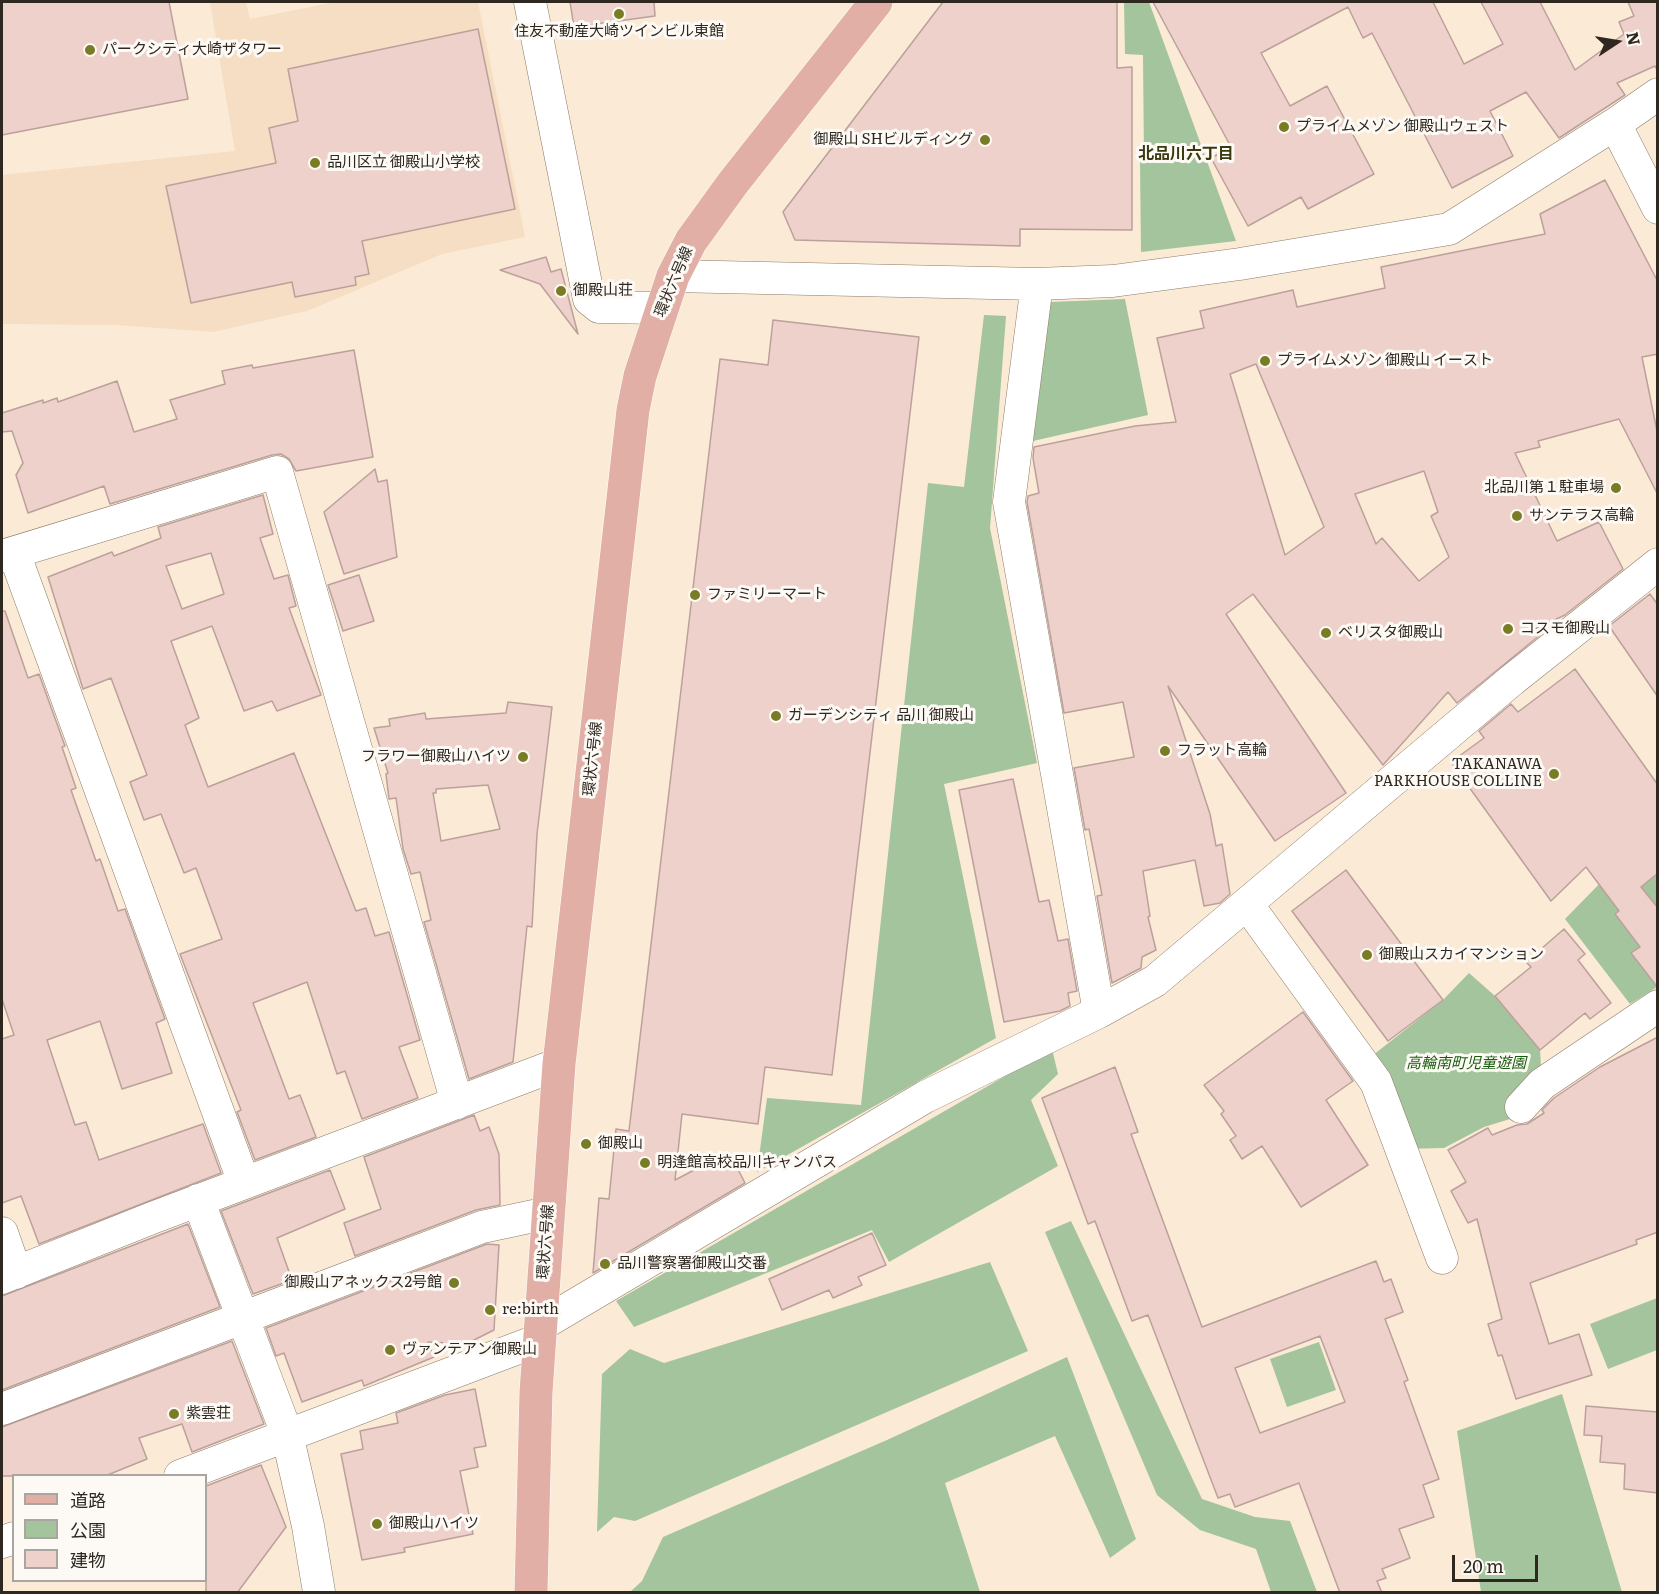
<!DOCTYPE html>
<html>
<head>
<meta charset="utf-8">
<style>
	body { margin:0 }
	#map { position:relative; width:1659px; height:1594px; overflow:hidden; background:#fbead5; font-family:Literata,"Noto Sans JP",serif }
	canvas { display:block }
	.frame { position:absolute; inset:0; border:3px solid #2e2820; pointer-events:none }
	.legend { position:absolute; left:12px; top:1474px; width:195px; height:108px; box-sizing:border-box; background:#fdf9f5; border:2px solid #aaa5a0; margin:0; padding:8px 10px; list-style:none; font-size:18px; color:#2e2820 }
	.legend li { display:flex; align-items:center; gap:12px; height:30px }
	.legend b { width:30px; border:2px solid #aaa5a0 }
	.north { position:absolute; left:1587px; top:12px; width:60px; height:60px; -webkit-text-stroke:4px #fdf9f5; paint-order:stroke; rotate:78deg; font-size:16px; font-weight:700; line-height:24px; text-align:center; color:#2e2820 }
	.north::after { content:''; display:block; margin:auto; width:21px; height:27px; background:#2e2820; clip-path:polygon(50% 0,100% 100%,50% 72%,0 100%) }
	.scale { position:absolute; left:1452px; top:1555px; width:86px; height:27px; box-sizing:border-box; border:3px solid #2e2820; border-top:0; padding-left:8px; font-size:18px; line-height:21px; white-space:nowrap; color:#2e2820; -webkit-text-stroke:4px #fdf9f5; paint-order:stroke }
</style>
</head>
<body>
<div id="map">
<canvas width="1659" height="1594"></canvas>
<div class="frame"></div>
<ul class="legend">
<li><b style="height:8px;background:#e2afa6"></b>道路</li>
<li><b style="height:16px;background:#a3c49d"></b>公園</li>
<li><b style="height:16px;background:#eed1cb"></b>建物</li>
</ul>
<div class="north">N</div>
<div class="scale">20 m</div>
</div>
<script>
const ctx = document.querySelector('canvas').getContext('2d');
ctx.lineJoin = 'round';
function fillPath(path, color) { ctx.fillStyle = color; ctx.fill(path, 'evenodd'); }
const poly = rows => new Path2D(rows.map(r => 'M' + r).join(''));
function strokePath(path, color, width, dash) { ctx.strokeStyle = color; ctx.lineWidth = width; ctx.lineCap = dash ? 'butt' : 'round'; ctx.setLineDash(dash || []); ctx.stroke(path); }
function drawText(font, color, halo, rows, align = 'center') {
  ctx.font = font + ' Literata,"Noto Sans JP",serif'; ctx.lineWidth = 6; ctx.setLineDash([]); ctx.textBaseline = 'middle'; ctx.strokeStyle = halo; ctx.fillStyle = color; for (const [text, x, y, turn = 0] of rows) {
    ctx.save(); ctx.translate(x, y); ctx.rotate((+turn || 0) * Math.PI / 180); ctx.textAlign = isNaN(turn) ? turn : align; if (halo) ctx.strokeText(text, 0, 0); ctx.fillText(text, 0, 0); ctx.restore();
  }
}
fillPath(poly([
	[210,2,246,2,250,19,335,2,478,2,525,237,442,254,307,311,213,332,116,325,2,324,2,175,235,151]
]), '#f5dec3');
fillPath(poly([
	[1124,2,1149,2,1236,241,1141,252,1140,161,1144,162,1143,55,1125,54],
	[1125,299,1148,415,1033,441,1050,302],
	[984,315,1006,316,990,528,1037,763,944,784,996,1038,757,1172,767,1098,861,1105,928,483,964,487],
	[1657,825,1657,987,1630,1004,1565,919],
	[1469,973,1495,996,1540,1050,1542,1084,1510,1119,1484,1127,1444,1148,1401,1149,1363,1063,1443,1000],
	[1052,1049,1058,1074,1031,1100,1058,1166,889,1262,872,1230,634,1327,616,1301],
	[1071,1221,1202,1499,1255,1517,1290,1521,1317,1592,1271,1592,1256,1549,1200,1530,1157,1495,1045,1232],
	[990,1262,1028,1351,635,1521,614,1517,597,1532,602,1374,630,1349,664,1363],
	[1657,1298,1657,1350,1608,1369,1590,1324],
	[1319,1342,1336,1390,1287,1407,1270,1359],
	[1067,1357,1136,1539,1110,1558,1055,1436,945,1483,980,1592,630,1592,642,1581,663,1537,887,1440],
	[1562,1394,1622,1592,1481,1592,1457,1431]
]), '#a3c49d');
const building = poly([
	[2,2,169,2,188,99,2,135,2,2],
	[570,2,654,2,655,16,574,27,570,2],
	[943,2,1117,2,1117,68,1132,67,1132,230,1020,229,1020,246,795,240,783,212,943,2],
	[1153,2,1433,2,1464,64,1503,44,1481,2,1540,2,1575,70,1624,34,1619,22,1634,16,1628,2,1658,2,1658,72,1655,66,1617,83,1625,95,1559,138,1526,92,1490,111,1513,156,1452,188,1372,33,1363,38,1348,7,1261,53,1290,106,1327,86,1374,174,1308,209,1301,197,1248,226,1211,158,1231,147,1153,2],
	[478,29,515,209,362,241,369,274,355,277,356,285,295,297,292,282,191,303,166,186,276,163,269,128,298,121,288,69,478,29],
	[1605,180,1658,282,1658,354,1642,357,1658,436,1658,495,1619,419,1538,441,1540,447,1515,453,1557,541,1599,522,1623,569,1565,615,1535,629,1540,635,1457,703,1448,692,1383,765,1253,594,1226,614,1346,793,1275,841,1168,686,1210,814,1216,846,1222,844,1230,894,1220,903,1204,906,1195,860,1143,871,1150,916,1148,917,1156,950,1142,957,1141,968,1112,983,1097,896,1102,895,1089,829,1085,830,1074,768,1134,757,1123,702,1064,713,1027,502,1028,496,1039,493,1033,458,1034,447,1135,426,1176,422,1157,338,1204,328,1200,311,1293,290,1297,307,1385,288,1381,267,1545,234,1540,214,1605,180],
	[1256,364,1324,527,1285,555,1230,374,1256,364],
	[1424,471,1438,512,1431,516,1449,557,1419,581,1382,538,1376,544,1355,494,1424,471],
	[546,257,551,272,561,269,578,334,540,284,500,270,546,257],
	[773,320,919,337,832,1075,765,1067,758,1124,682,1114,675,1180,729,1152,745,1183,593,1273,599,1198,609,1199,616,1129,629,1131,720,359,768,365,773,320],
	[354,350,373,457,296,471,289,459,281,454,272,455,110,504,104,486,28,513,16,475,23,463,12,431,2,432,2,413,43,400,43,403,57,398,58,402,117,381,134,432,177,419,170,400,225,384,222,371,252,365,253,368,354,350],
	[375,469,378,482,387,480,397,557,344,574,324,512,375,469],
	[263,495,273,534,260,538,274,579,288,575,296,606,289,608,321,695,277,711,272,701,244,711,212,626,171,641,199,718,185,725,208,787,294,753,356,911,366,908,375,936,389,932,420,1040,399,1047,418,1098,362,1119,345,1071,337,1074,307,982,253,1003,289,1099,300,1095,316,1137,255,1160,237,1112,241,1110,180,954,222,939,196,868,184,873,161,814,144,820,130,782,147,775,111,678,83,689,48,577,112,552,114,556,161,538,158,527,263,495],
	[211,553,224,594,182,609,166,566,211,553],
	[359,575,374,621,343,631,328,585,359,575],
	[1650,594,1658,605,1658,697,1609,626,1650,594],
	[2,611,5,611,28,678,39,674,65,746,62,747,76,788,71,790,96,861,100,859,118,911,125,909,165,1019,156,1023,172,1073,122,1089,100,1021,47,1040,75,1125,86,1122,99,1160,203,1124,221,1173,39,1244,21,1196,2,1203,2,1039,14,1035,2,999,2,611],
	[1575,669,1658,785,1658,873,1641,887,1658,908,1658,988,1631,953,1640,947,1615,914,1619,911,1586,867,1551,901,1451,762,1484,738,1479,731,1511,704,1518,712,1575,669],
	[508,702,552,707,537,834,532,927,527,926,513,1062,469,1079,424,922,431,920,420,872,411,874,403,849,396,798,389,799,386,774,388,773,374,728,390,726,389,719,425,713,426,719,506,713,508,702],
	[488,785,500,829,441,841,433,793,436,793,436,789,488,785],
	[1013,779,1039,902,1049,900,1058,941,1068,939,1077,991,1068,993,1070,1006,1060,1011,1004,1022,959,790,1013,779],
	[1346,870,1443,1000,1388,1041,1292,911,1346,870],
	[1564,929,1585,954,1578,960,1611,1003,1590,1019,1585,1013,1540,1050,1495,996,1531,967,1526,962,1564,929],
	[1303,1012,1353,1081,1326,1100,1368,1165,1301,1207,1262,1146,1242,1159,1230,1140,1236,1136,1221,1114,1224,1111,1204,1085,1303,1012],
	[1658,1037,1658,1232,1636,1240,1637,1244,1530,1283,1549,1344,1579,1334,1592,1375,1516,1399,1502,1355,1498,1356,1488,1324,1502,1319,1477,1219,1468,1223,1451,1191,1466,1182,1448,1150,1488,1128,1492,1135,1517,1125,1527,1124,1544,1113,1542,1110,1554,1098,1600,1067,1658,1037],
	[1115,1067,1138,1132,1131,1134,1202,1327,1376,1261,1384,1282,1391,1279,1403,1312,1385,1319,1408,1380,1404,1382,1439,1479,1423,1485,1434,1517,1399,1529,1410,1558,1382,1569,1386,1578,1377,1581,1382,1593,1340,1593,1299,1483,1235,1507,1230,1494,1218,1498,1148,1315,1132,1321,1095,1221,1088,1224,1042,1098,1115,1067],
	[1320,1336,1345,1402,1260,1433,1235,1368,1320,1336],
	[474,1115,480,1131,489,1127,499,1154,500,1205,476,1210,355,1256,344,1223,381,1209,364,1157,474,1115],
	[330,1170,345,1209,277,1238,292,1280,253,1294,221,1211,330,1170],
	[188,1224,220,1307,2,1390,2,1296,188,1224],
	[872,1233,886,1265,858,1277,862,1285,833,1298,829,1290,782,1310,769,1279,872,1233],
	[487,1244,499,1245,494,1330,466,1344,428,1342,434,1357,364,1386,362,1380,302,1402,284,1353,276,1356,266,1328,487,1244],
	[232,1341,264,1424,192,1452,182,1424,139,1438,147,1459,105,1476,2,1476,2,1427,232,1341],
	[475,1389,486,1446,474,1448,478,1467,460,1471,473,1534,404,1548,405,1552,362,1560,341,1454,363,1449,360,1431,398,1423,396,1413,445,1395,475,1389],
	[1586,1406,1658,1412,1658,1493,1624,1489,1625,1464,1600,1462,1602,1436,1584,1435,1586,1406],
	[261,1465,286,1527,237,1593,206,1593,206,1486,261,1465]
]);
fillPath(building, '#eed1cb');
strokePath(building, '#bca09b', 1.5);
const minor = poly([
	[530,2,589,299,599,307,662,308],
	[1615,124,1658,208],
	[673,276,1037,284,1113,281,1240,264,1449,229,1615,124,1658,94],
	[1037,284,1009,502,1099,1012],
	[14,553,244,1183],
	[2,556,277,472,457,1103],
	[1247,904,1376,1082,1442,1258],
	[1521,1107,1542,1084,1658,1006],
	[198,1200,287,1434,308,1526,319,1592],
	[2,1233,16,1273],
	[2,1278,152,1218,559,1064],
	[541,1325,925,1097,1099,1012,1155,981,1512,680,1658,564],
	[2,1409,482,1227,548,1213],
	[180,1476,539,1340],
	[2,1542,14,1538]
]);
const major = poly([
	[531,1592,536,1392,559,1064,633,410,640,376,673,276,691,241,733,183,876,2]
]);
strokePath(minor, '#8c7c69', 33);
strokePath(major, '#fff', 34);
strokePath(minor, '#fff', 32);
strokePath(major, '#e2afa6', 33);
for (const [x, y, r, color] of [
	[619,14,6,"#797c24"],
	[90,50,6,"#797c24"],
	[1284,127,6,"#797c24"],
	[985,140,6,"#797c24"],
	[315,163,6,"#797c24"],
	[561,291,6,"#797c24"],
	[1265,361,6,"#797c24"],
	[1616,488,6,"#797c24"],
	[1517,516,6,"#797c24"],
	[695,595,6,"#797c24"],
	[1508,629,6,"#797c24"],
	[1326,633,6,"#797c24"],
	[776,716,6,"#797c24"],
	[1165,751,6,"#797c24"],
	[523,757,6,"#797c24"],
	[1554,774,6,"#797c24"],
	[1367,955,6,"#797c24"],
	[586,1144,6,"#797c24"],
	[645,1163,6,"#797c24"],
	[605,1264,6,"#797c24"],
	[454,1283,6,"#797c24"],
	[490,1310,6,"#797c24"],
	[390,1350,6,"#797c24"],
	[174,1414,6,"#797c24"],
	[377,1524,6,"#797c24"]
]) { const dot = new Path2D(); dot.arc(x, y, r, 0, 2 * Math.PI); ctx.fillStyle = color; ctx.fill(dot); strokePath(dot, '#fdf9f5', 2); }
drawText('15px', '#2e2820', '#fdf9f5', [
	["住友不動産大崎ツインビル東館",619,32,"center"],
	["パークシティ大崎ザタワー",102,50],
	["プライムメゾン 御殿山ウェスト",1296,127],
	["御殿山 SHビルディング",973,140,"right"],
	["品川区立 御殿山小学校",327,163],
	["御殿山荘",573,291],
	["プライムメゾン 御殿山 イースト",1277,361],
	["北品川第１駐車場",1604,488,"right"],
	["サンテラス高輪",1529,516],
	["ファミリーマート",707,595],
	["コスモ御殿山",1520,629],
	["ベリスタ御殿山",1338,633],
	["ガーデンシティ 品川 御殿山",788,716],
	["フラット高輪",1177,751],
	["フラワー御殿山ハイツ",511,757,"right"],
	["TAKANAWA",1542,765,"right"],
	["PARKHOUSE COLLINE",1542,782,"right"],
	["御殿山スカイマンション",1379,955],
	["御殿山",598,1144],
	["明逢館高校品川キャンパス",657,1163],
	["品川警察署御殿山交番",617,1264],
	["御殿山アネックス2号館",442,1283,"right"],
	["re:birth",502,1310],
	["ヴァンテアン御殿山",402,1350],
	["紫雲荘",186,1414],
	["御殿山ハイツ",389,1524]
], 'left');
drawText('15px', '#2e2820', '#fdf9f5', [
	["環状六号線",674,282,-67],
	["環状六号線",593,759,-84],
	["環状六号線",546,1242,-86]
]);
drawText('italic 15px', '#175c0c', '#fdf9f5', [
	["高輪南町児童遊園",1466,1064]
]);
drawText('bold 16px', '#393a11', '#fdf9f5', [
	["北品川六丁目",1186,154]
]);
</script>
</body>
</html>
